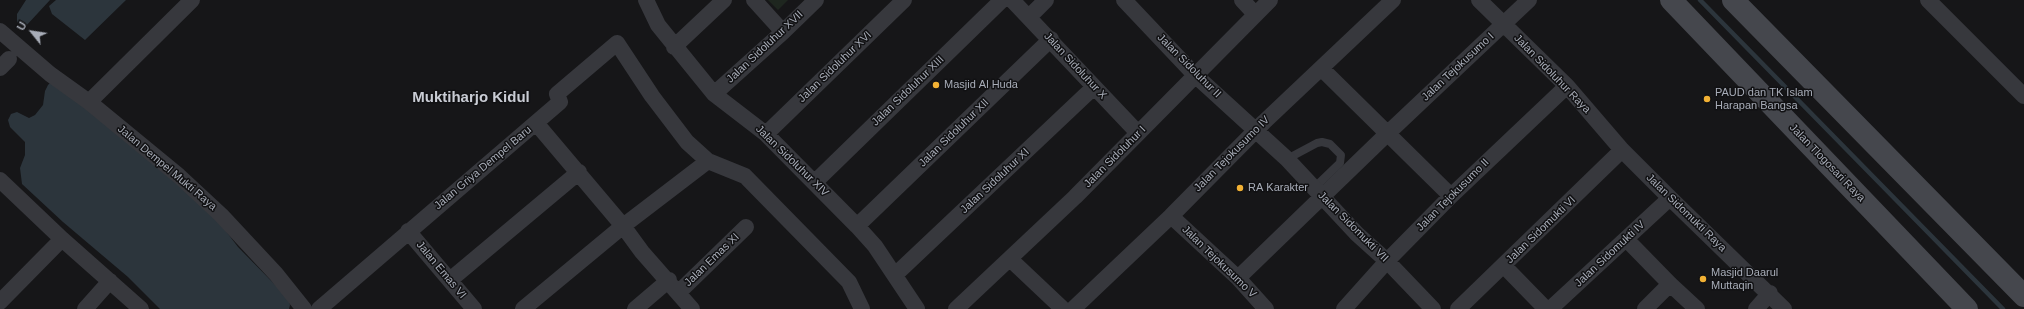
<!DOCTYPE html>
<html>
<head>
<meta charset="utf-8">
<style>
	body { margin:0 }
	#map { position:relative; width:2024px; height:309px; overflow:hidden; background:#161618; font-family:Helvetica,sans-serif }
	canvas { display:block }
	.north { position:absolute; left:12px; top:12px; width:40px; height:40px; -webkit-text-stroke:3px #111113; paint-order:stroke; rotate:300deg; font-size:11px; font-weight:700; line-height:16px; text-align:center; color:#a8adb8 }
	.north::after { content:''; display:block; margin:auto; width:14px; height:18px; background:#a8adb8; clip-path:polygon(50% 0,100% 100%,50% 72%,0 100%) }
</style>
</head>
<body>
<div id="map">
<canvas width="2024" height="309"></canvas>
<div class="north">U</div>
</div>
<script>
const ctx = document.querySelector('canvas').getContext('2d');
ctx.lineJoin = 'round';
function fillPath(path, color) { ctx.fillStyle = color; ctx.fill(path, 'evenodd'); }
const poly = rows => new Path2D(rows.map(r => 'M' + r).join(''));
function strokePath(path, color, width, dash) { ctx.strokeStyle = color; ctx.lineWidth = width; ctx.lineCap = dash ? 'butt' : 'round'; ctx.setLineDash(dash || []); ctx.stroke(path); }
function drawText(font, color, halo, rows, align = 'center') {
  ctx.font = font + ' Helvetica,sans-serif'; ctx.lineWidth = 3; ctx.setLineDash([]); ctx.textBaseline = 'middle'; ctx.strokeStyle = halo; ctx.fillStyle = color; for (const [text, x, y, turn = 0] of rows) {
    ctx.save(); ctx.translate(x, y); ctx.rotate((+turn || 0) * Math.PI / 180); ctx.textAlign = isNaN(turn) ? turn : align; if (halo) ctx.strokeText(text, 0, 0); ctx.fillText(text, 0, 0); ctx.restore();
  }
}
fillPath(poly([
	[768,0,788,0,778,10]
]), '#1e261f');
fillPath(poly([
	[26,0,50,0,25,27,22,27,17,22,17,14],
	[56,0,126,0,85,40,52,14,49,6],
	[52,81,206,205,238,247,288,298,290,305,289,309,160,309,128,277,63,222,22,184,20,168,25,155,25,142,10,127,8,120,11,114,17,112,29,118,35,115,43,105,45,91,48,85]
]), '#2c353c');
strokePath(poly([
	[1700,0,2003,309]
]), '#2c353c', 4.5);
strokePath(poly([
	[1287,159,1317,143,1322,142,1330,144,1341,155,1340,163,1314,188]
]), '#37383d', 8);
strokePath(poly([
	[646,0,658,25,714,94,766,134,857,226,875,246,917,309],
	[754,0,783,32],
	[1012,0,1138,133],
	[1124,0,1195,75,1287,159,1357,234,1387,261,1433,309],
	[1242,0,1255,14],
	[1479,0,1567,86,1622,150,1670,198,1784,309],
	[1928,0,2024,96],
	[1029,17,1046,0],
	[0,31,50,74,89,102,179,176,221,215,276,274,304,309],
	[674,47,724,0],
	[0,68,9,59],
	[1322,69,1451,196],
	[714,94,783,32,816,0],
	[89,102,192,0],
	[536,123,623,226,642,252,692,309],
	[766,134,904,0],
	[0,180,62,239,141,309],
	[815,182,1002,0],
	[1171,216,1238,278,1266,309],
	[857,226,1051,39],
	[408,231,474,309],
	[1626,239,1670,284,1697,309],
	[1010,259,1063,309],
	[1504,266,1546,309],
	[895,275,1094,87],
	[1238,278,1388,133,1529,0],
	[450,280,579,172],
	[678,293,746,227],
	[0,302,62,239],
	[85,309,110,281],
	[319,309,560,102,557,94,617,43,652,96,687,142,708,161,745,176,849,282,862,309],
	[523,309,623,226,708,161],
	[635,309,669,280],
	[956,309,1075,197,1270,0],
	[1073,309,1171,216,1264,122,1393,0],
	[1344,309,1387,261,1451,196,1567,86],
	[1458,309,1622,150],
	[1550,309,1670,198],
	[1645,309,1670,284],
	[1756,309,1770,293]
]), '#37383d', 16);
strokePath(poly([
	[1671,0,1967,309],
	[1733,0,2024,296]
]), '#45474d', 22);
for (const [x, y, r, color] of [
	[936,85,4,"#f2b134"],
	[1707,99,4,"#f2b134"],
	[1240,188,4,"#f2b134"],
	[1703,279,4,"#f2b134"]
]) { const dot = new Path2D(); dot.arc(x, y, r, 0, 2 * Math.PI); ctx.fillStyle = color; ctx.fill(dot); strokePath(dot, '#111113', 1.5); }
drawText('11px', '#a8adb8', '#111113', [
	["Jalan Sidoluhur XVII",765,47,-43],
	["Jalan Sidoluhur X",1075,66,47],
	["Jalan Sidoluhur II",1189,66,45],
	["Jalan Sidoluhur XVI",835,67,-44],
	["Jalan Tejokusumo I",1458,67,-43],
	["Jalan Sidoluhur Raya",1552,74,46],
	["Jalan Sidoluhur XIII",908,91,-44],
	["Jalan Sidoluhur XII",954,133,-44],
	["Jalan Tejokusumo IV",1232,154,-45],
	["Jalan Sidoluhur I",1115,157,-45],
	["Jalan Sidoluhur XIV",792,161,44],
	["Jalan Tlogosari Raya",1827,163,46],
	["Jalan Dempel Mukti Raya",167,168,40],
	["Jalan Griya Dempel Baru",483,168,-40],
	["Jalan Sidoluhur XI",995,181,-43],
	["Jalan Tejokusumo II",1453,195,-45],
	["Jalan Sidomukti Raya",1686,213,44],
	["Jalan Sidomukti VII",1353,227,45],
	["Jalan Sidomukti VI",1541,230,-44],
	["Jalan Sidomukti IV",1610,254,-43],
	["Jalan Emas XI",712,260,-44],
	["Jalan Tejokusumo V",1219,262,44],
	["Jalan Emas VI",441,270,50]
]);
drawText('11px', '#a8adb8', '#111113', [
	["Masjid Al Huda",944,85],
	["PAUD dan TK Islam",1715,93],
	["Harapan Bangsa",1715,106],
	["RA Karakter",1248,188],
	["Masjid Daarul",1711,273],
	["Muttaqin",1711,286]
], 'left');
drawText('bold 15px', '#c9ccd4', '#111113', [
	["Muktiharjo Kidul",471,98]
]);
</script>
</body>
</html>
